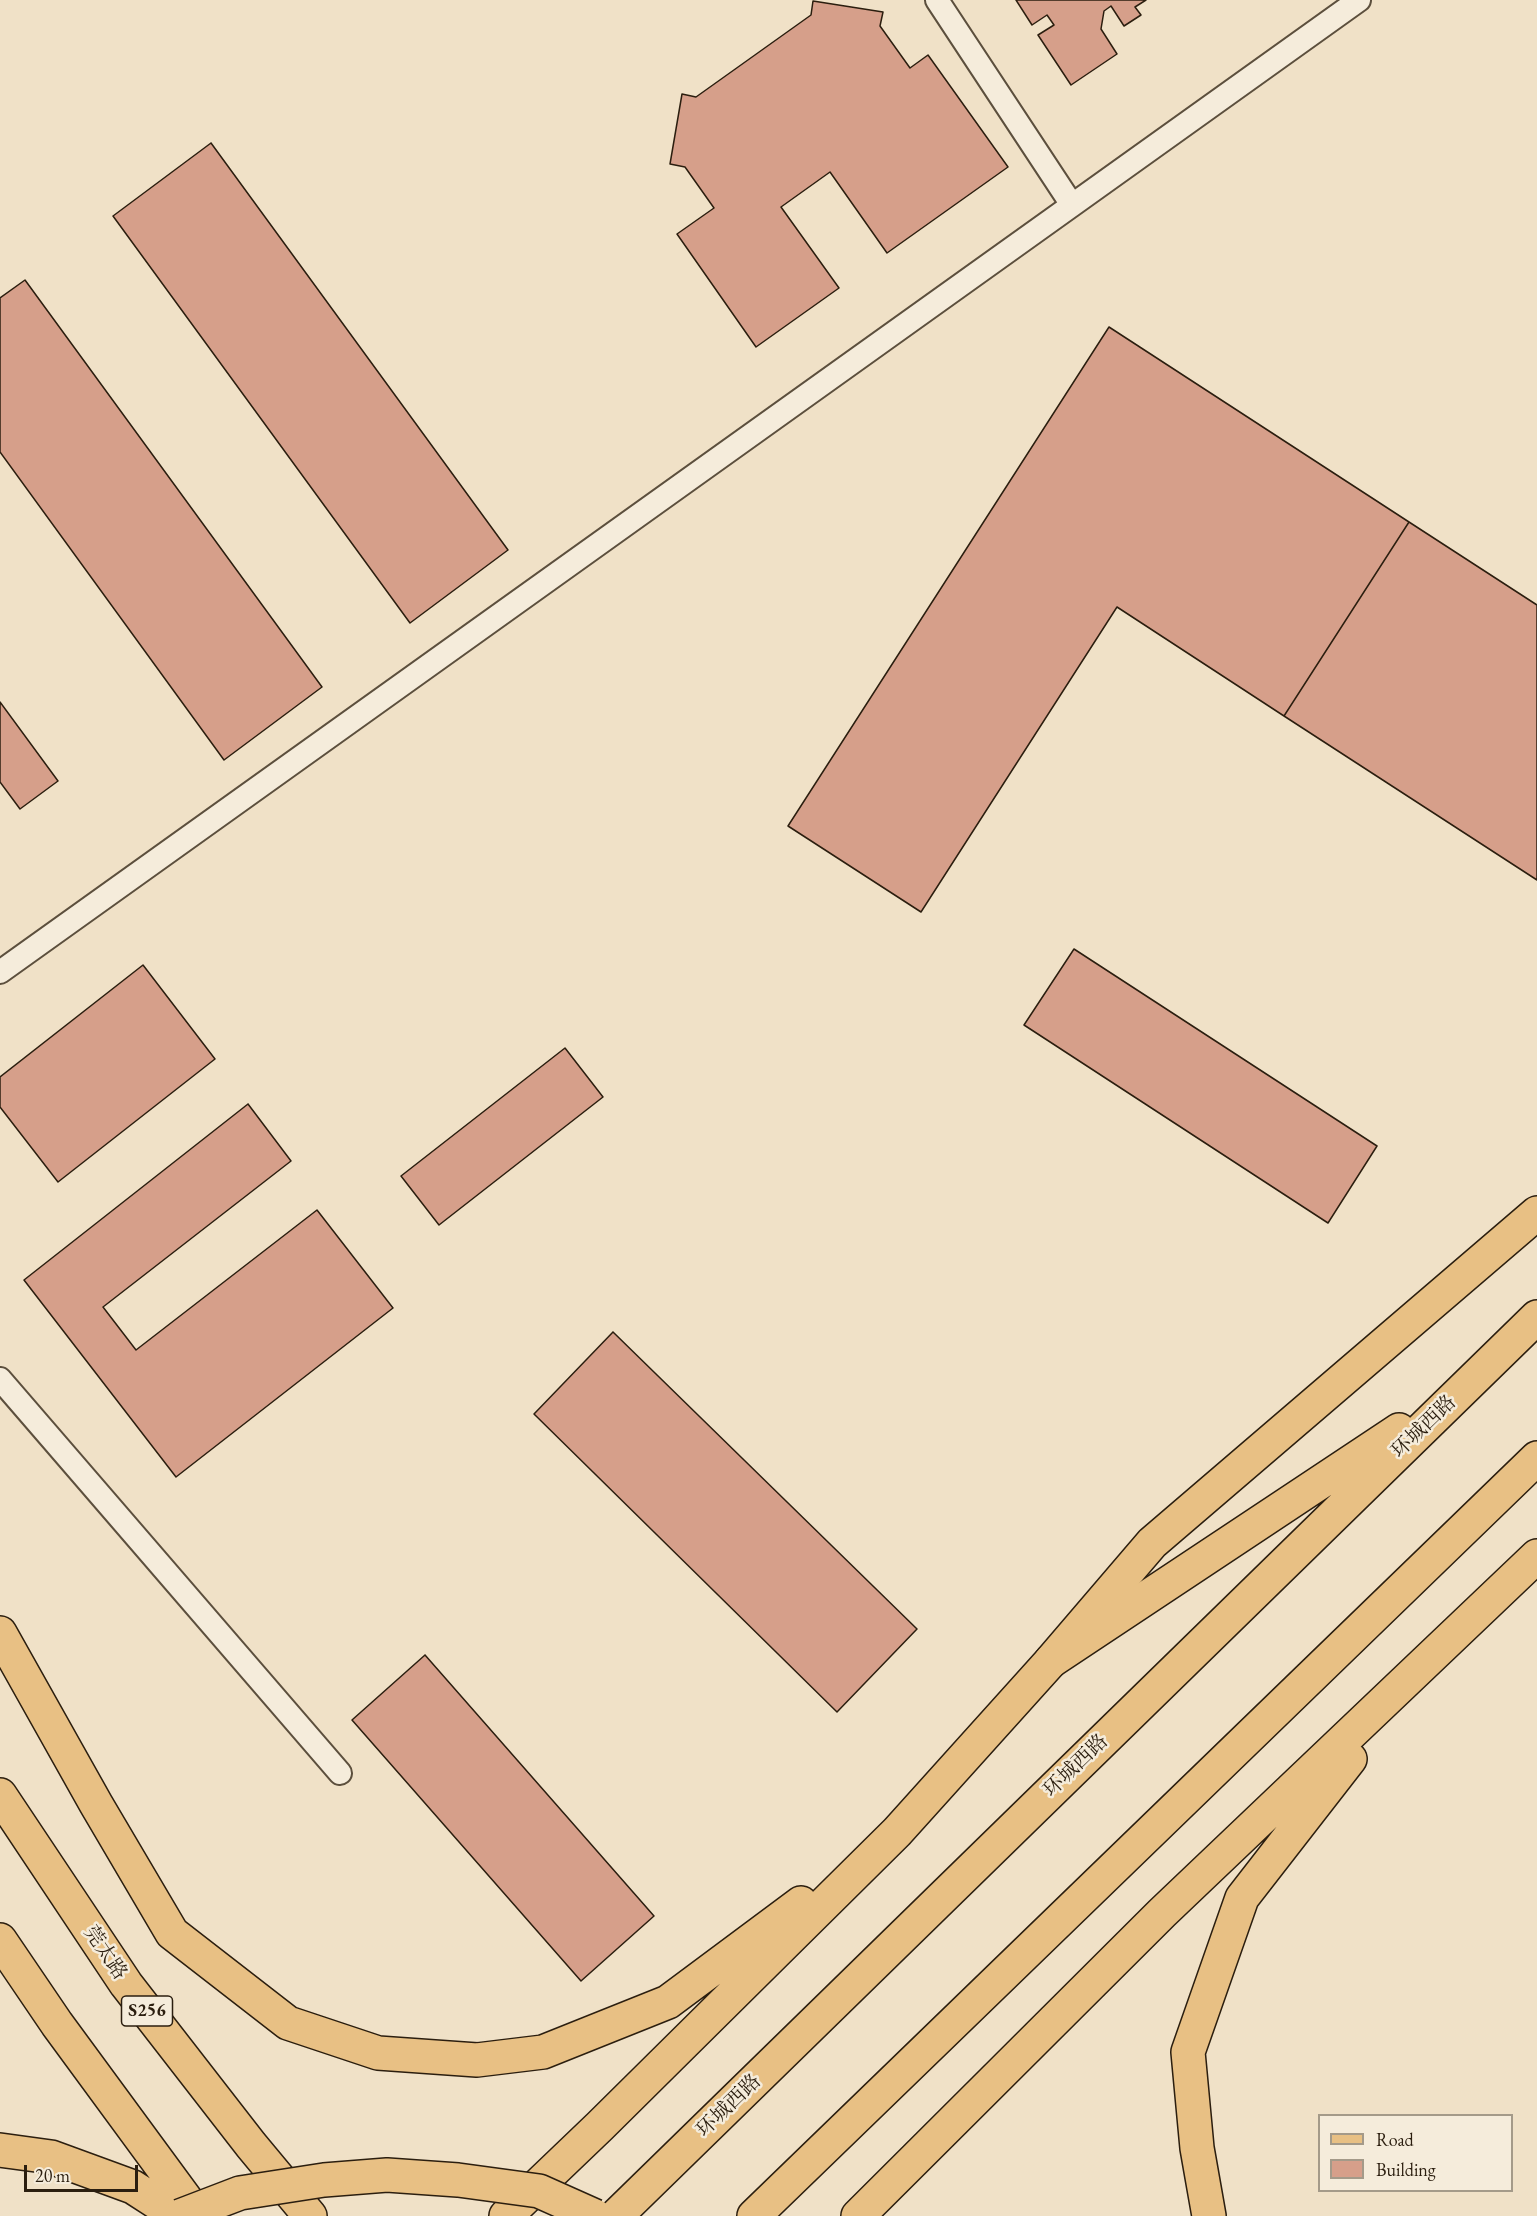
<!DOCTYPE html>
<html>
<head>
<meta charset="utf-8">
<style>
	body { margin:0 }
	#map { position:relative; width:1537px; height:2216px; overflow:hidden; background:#f0e1c7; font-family:"EB Garamond",serif }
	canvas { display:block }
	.legend { position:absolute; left:1318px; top:2114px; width:195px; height:78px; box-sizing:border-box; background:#f5ecdb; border:2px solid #a49a89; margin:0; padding:8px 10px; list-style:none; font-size:18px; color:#2b1e0f }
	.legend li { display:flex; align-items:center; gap:12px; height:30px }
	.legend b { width:30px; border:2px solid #a49a89 }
	.scale { position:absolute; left:24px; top:2165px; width:114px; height:27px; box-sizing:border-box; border:3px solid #2b1e0f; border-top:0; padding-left:8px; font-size:18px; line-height:21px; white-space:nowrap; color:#2b1e0f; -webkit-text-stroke:4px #f5ecdb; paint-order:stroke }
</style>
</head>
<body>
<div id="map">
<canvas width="1537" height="2216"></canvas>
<ul class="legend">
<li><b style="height:8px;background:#e8c084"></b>Road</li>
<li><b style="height:16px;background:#d69f8a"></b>Building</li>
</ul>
<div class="scale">20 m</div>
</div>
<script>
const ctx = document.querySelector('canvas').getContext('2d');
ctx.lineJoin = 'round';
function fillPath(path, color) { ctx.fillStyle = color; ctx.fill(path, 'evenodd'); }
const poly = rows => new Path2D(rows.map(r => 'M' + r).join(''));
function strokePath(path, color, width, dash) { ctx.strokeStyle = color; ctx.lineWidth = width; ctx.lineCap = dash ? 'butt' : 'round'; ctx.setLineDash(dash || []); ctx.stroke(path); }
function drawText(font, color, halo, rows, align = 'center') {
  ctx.font = font + ' "EB Garamond","Noto Serif SC",serif'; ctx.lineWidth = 5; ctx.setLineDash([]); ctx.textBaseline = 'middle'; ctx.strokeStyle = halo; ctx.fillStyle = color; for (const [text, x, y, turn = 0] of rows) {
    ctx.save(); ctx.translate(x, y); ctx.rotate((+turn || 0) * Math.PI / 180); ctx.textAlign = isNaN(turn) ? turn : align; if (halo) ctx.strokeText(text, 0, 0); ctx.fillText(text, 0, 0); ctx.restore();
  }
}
const building = poly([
	[1016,0,1146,0,1135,7,1141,15,1124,26,1111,6,1104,11,1101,29,1117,54,1071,85,1038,35,1054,25,1047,15,1032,25,1016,0],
	[813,1,883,12,880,26,910,68,928,55,1008,167,887,253,830,172,781,207,839,288,756,347,677,234,714,208,685,167,670,164,682,94,696,97,811,15,813,1],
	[211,143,508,550,410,623,113,216,211,143],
	[25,280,322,687,224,760,0,452,0,298,25,280],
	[1109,327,1409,522,1284,716,1117,607,921,912,788,826,1109,327],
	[1409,522,1537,605,1537,880,1284,716,1409,522],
	[0,702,58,781,20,809,0,782,0,702],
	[1074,949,1377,1146,1328,1223,1024,1025,1074,949],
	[143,965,215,1059,58,1182,0,1107,0,1077,143,965],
	[565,1048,603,1097,439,1225,401,1176,565,1048],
	[248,1104,291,1161,103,1307,136,1350,317,1210,393,1308,176,1477,24,1280,248,1104],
	[613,1332,917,1629,837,1712,534,1414,613,1332],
	[425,1655,654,1916,581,1981,352,1720,425,1655]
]);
fillPath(building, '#d69f8a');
strokePath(building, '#2b1e0f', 1.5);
const lane = poly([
	[937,0,1072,205],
	[0,972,1359,0],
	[0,1379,340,1773]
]);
const primary = poly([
	[0,1633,96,1804,172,1933,288,2023,378,2053,477,2060,543,2052,668,2002,801,1903],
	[0,1795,126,1984,251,2145,310,2216],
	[0,1940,57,2024,198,2216],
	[0,2150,51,2157,133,2187,178,2216],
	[506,2216,600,2126,897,1832,1051,1661,1152,1543,1537,1213],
	[858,2216,1162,1913,1537,1556],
	[1209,2216,1197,2148,1188,2052,1242,1898,1350,1759]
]);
const highway = poly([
	[1051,1661,1399,1430],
	[616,2216,1537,1317],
	[754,2216,1537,1458]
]);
strokePath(lane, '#5c4f3d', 26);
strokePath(primary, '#2b1e0f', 36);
strokePath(highway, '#2b1e0f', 36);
strokePath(lane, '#f5ecdb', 22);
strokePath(primary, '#e8c084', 33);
strokePath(highway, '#e8c084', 33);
const primaryBridge = poly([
	[180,2216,240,2193,324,2180,387,2175,458,2180,539,2191,595,2216]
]);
strokePath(primaryBridge, '#2b1e0f', 36, []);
strokePath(primaryBridge, '#e8c084', 33);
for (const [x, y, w] of [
	[147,2011,51]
]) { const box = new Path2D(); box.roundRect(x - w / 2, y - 15, w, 30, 4.5); ctx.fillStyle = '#f5ecdb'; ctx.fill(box); strokePath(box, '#2b1e0f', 1.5); }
drawText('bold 18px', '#2b1e0f', null, [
	["S256",147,2011]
]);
drawText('20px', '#2b1e0f', '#f5ecdb', [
	["环城西路",1424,1427,-44],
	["环城西路",1076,1766,-44],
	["莞太路",105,1953,56],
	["环城西路",729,2106,-44]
]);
</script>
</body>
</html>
